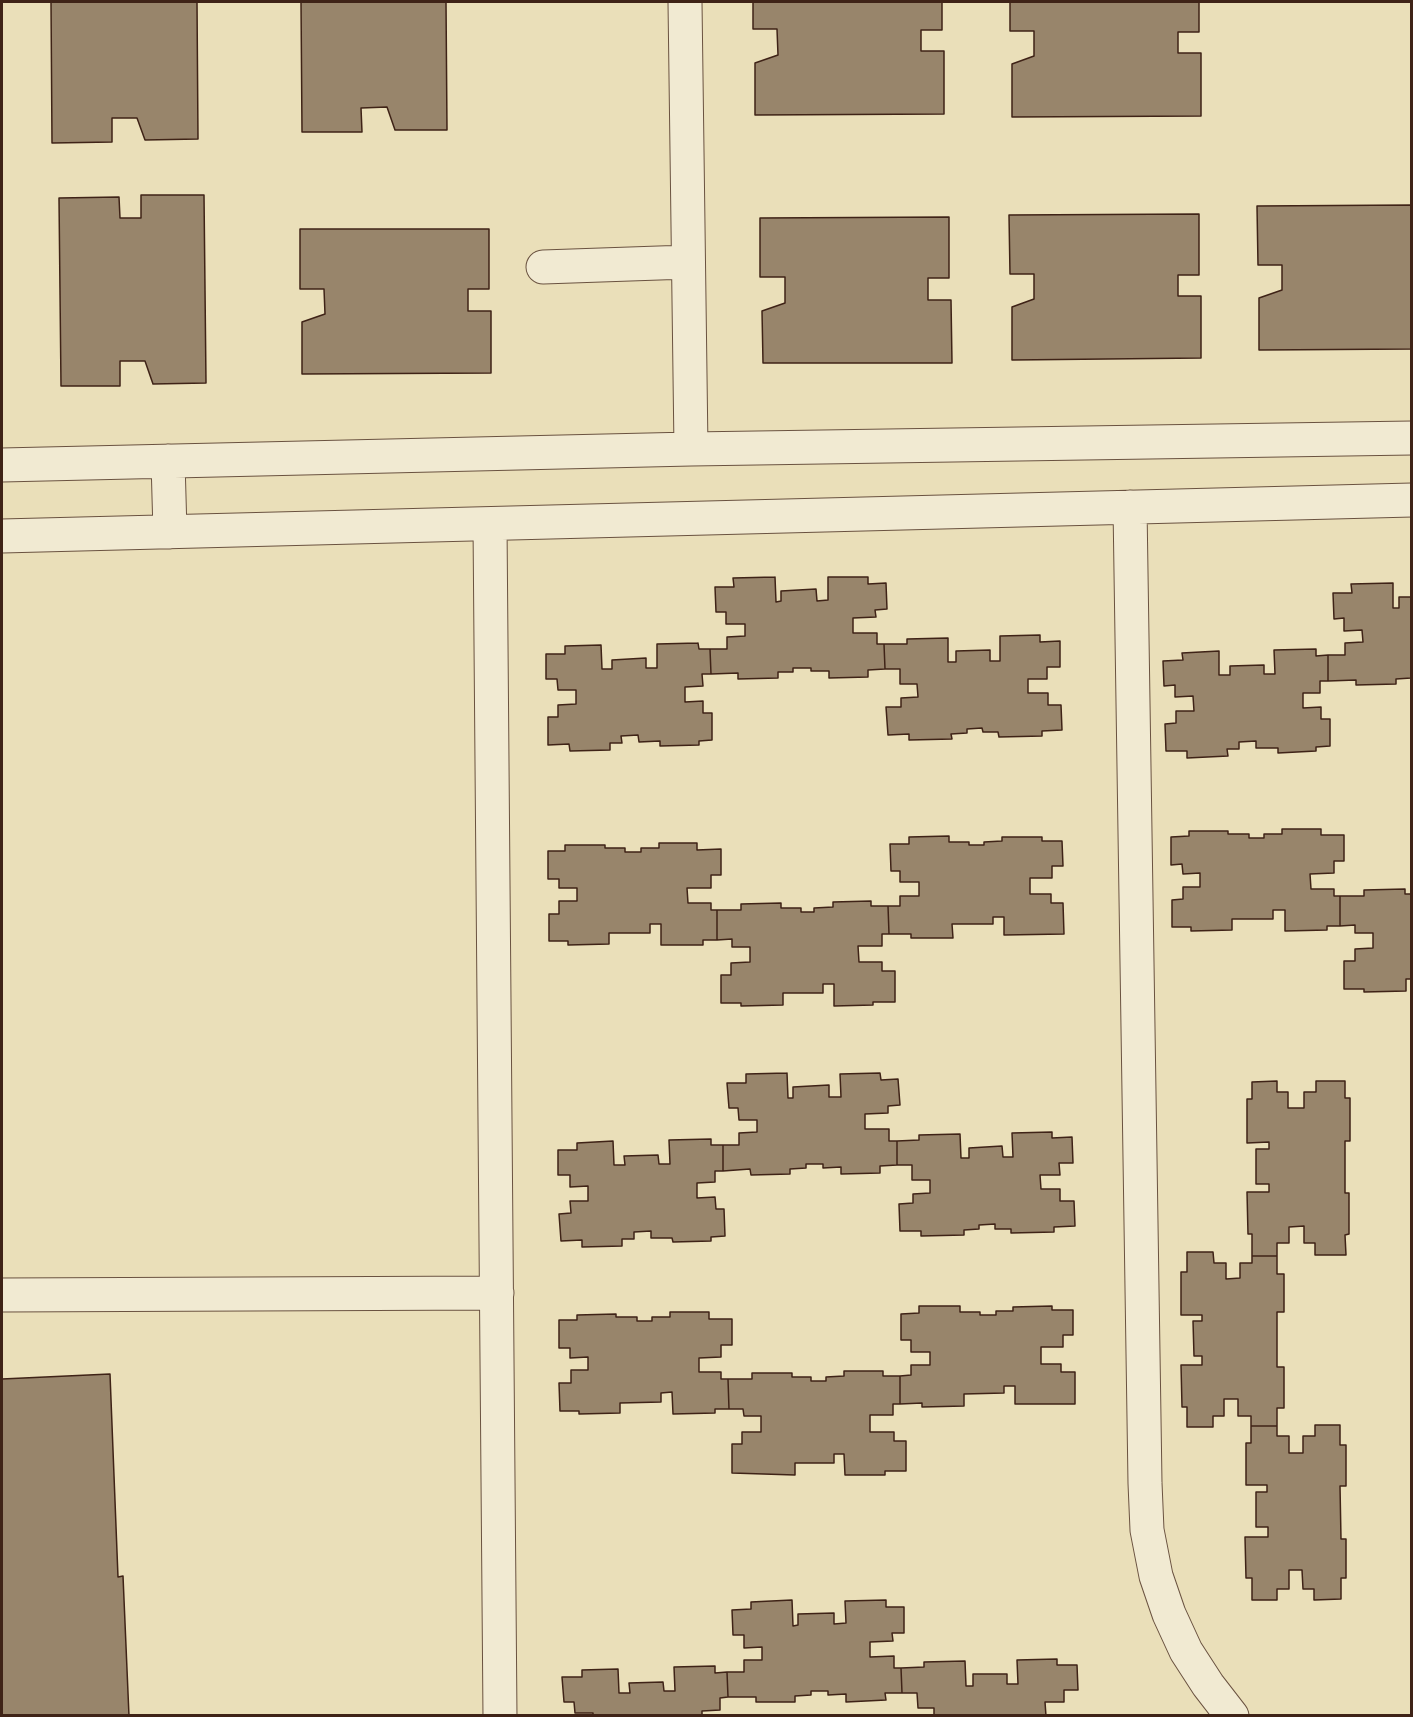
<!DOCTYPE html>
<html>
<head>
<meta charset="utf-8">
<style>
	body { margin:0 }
	#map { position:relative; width:1413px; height:1717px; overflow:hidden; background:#eadfb9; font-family:Cardo,serif }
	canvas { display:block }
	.frame { position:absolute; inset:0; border:3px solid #3f2317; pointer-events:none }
</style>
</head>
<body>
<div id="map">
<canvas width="1413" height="1717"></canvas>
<div class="frame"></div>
</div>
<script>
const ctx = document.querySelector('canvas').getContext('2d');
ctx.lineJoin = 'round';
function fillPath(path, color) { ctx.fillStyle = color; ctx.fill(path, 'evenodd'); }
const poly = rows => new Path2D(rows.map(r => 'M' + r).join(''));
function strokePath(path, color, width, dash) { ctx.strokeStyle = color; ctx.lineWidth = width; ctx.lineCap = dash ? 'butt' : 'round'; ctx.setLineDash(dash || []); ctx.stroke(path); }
const building = poly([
	[51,2,197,2,198,139,145,140,137,118,112,118,112,142,52,143,51,2],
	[301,2,446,2,447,130,395,130,387,107,361,108,362,132,302,132,301,2],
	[753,2,942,2,942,30,921,30,921,51,944,51,944,114,755,115,755,63,778,55,777,29,753,29,753,2],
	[1010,2,1199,2,1199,32,1178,32,1178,53,1201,53,1201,116,1012,117,1012,64,1034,56,1034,31,1010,31,1010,2],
	[141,195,204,195,206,383,153,384,145,361,120,361,120,386,61,386,59,198,119,197,120,218,141,218,141,195],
	[1412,205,1412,349,1259,350,1259,298,1282,290,1282,265,1258,265,1257,206,1412,205],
	[1199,214,1199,275,1178,275,1178,296,1201,296,1201,358,1012,360,1012,307,1034,299,1034,274,1010,274,1009,215,1199,214],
	[949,217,949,278,928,278,928,300,951,300,952,363,763,363,762,311,785,303,785,277,760,277,760,218,949,217],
	[300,229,489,229,489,289,468,289,468,311,491,311,491,373,302,374,302,322,325,314,324,289,300,289,300,229],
	[775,577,776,602,781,601,781,591,816,589,817,601,828,600,828,577,868,577,868,584,886,583,887,609,875,610,876,617,853,618,853,633,877,633,877,644,884,644,885,669,868,670,868,677,829,678,829,671,811,671,811,668,793,668,793,672,778,672,778,678,738,679,738,673,711,674,710,649,727,649,727,637,745,636,745,624,726,624,726,612,716,612,715,587,734,587,733,578,775,577],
	[1393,583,1393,608,1399,608,1399,597,1412,597,1411,678,1396,679,1396,684,1356,685,1356,680,1328,681,1328,655,1345,655,1345,643,1363,642,1362,630,1344,631,1344,618,1334,619,1333,593,1352,593,1351,584,1393,583],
	[1040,635,1040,642,1060,641,1060,667,1047,667,1047,679,1028,679,1028,693,1048,693,1048,705,1061,705,1062,730,1042,731,1042,736,999,737,998,732,983,732,982,728,967,729,967,733,951,734,952,739,909,740,909,734,888,735,886,707,901,707,901,698,918,697,917,684,900,684,900,669,885,669,884,644,907,644,907,639,948,638,948,662,956,662,956,651,990,650,990,661,1000,661,1000,636,1040,635],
	[698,643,699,649,710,649,711,674,702,674,703,686,685,687,685,702,703,701,703,713,712,713,712,740,699,741,699,745,660,746,660,741,639,742,638,735,621,736,622,743,610,743,610,750,570,751,569,744,548,745,548,717,558,717,558,705,576,704,576,690,558,690,557,679,546,679,546,654,565,654,565,646,601,645,602,669,612,669,612,660,646,658,646,668,657,668,657,644,698,643],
	[1316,649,1316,656,1328,655,1328,681,1320,681,1320,693,1303,693,1303,708,1321,707,1321,719,1330,719,1330,746,1316,747,1316,751,1278,753,1278,748,1256,748,1256,741,1239,742,1239,749,1227,749,1228,756,1187,758,1187,751,1166,751,1165,724,1176,723,1176,711,1194,711,1193,696,1175,697,1175,685,1164,686,1163,661,1183,660,1182,653,1219,651,1219,675,1230,675,1230,666,1264,665,1264,674,1275,674,1274,650,1316,649],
	[1282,829,1321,829,1321,835,1344,835,1344,861,1334,861,1334,873,1310,874,1311,889,1334,889,1334,896,1340,896,1340,926,1327,926,1327,930,1285,931,1285,910,1273,910,1273,919,1232,919,1232,930,1191,931,1191,927,1172,927,1172,900,1183,899,1183,887,1200,887,1200,873,1183,874,1182,864,1171,865,1171,837,1189,836,1189,831,1228,831,1228,834,1249,834,1249,838,1264,838,1264,834,1282,834,1282,829],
	[949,836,949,842,969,842,969,845,984,845,984,842,1002,841,1002,837,1042,837,1042,841,1062,841,1063,866,1052,866,1052,878,1030,878,1030,894,1051,894,1051,903,1063,903,1064,934,1004,935,1004,917,993,917,993,924,952,924,953,938,911,938,911,934,889,934,888,906,900,906,900,896,919,896,919,882,900,882,900,871,891,871,890,844,909,844,909,837,949,836],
	[659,843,697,843,697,850,721,849,721,875,711,875,711,888,687,888,688,903,711,903,711,910,717,910,717,940,703,940,703,945,661,945,661,924,650,924,650,933,609,933,609,944,568,945,568,941,549,941,549,914,559,914,559,901,577,901,577,888,559,888,559,879,548,879,548,851,565,851,565,845,605,845,605,848,625,848,625,852,641,852,641,848,659,848,659,843],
	[1405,889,1405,894,1412,894,1412,979,1406,979,1406,991,1364,992,1364,989,1344,989,1344,961,1355,961,1355,949,1373,948,1373,933,1355,933,1355,925,1340,926,1340,896,1364,896,1364,890,1405,889],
	[871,901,871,906,888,906,889,934,882,934,882,946,858,946,859,962,882,962,882,971,895,971,895,1002,873,1002,873,1005,834,1006,834,984,823,984,823,993,783,993,783,1005,741,1006,741,1003,721,1003,721,975,731,975,731,963,750,962,750,947,732,947,732,939,717,940,717,910,741,910,741,904,781,903,781,908,801,908,801,912,814,912,814,908,833,907,833,902,871,901],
	[787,1073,788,1098,793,1098,793,1087,829,1085,829,1097,841,1097,840,1074,880,1073,881,1080,898,1079,900,1105,888,1106,888,1113,865,1114,865,1129,889,1129,889,1141,897,1141,897,1165,880,1166,880,1173,841,1174,841,1167,823,1168,823,1164,806,1164,806,1168,790,1169,790,1174,751,1175,750,1169,723,1171,723,1145,739,1145,739,1133,757,1132,757,1120,739,1120,738,1108,729,1108,727,1083,746,1083,746,1074,787,1073],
	[1277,1081,1277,1092,1288,1092,1288,1108,1304,1108,1304,1092,1316,1092,1316,1081,1345,1081,1345,1098,1350,1098,1350,1141,1345,1141,1345,1193,1349,1193,1349,1234,1345,1235,1346,1255,1315,1255,1315,1243,1304,1243,1304,1226,1289,1227,1289,1243,1277,1243,1277,1256,1252,1256,1252,1234,1248,1234,1247,1192,1269,1192,1269,1184,1256,1184,1256,1149,1269,1149,1269,1142,1247,1143,1247,1099,1252,1099,1252,1082,1277,1081],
	[1052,1132,1052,1138,1072,1137,1073,1163,1059,1163,1060,1175,1040,1175,1041,1189,1060,1189,1060,1201,1074,1201,1075,1226,1054,1227,1054,1232,1011,1233,1011,1229,995,1229,995,1224,979,1225,979,1229,964,1230,964,1235,921,1236,921,1231,900,1231,899,1204,913,1203,913,1194,930,1193,930,1180,912,1180,912,1165,897,1165,897,1141,919,1140,919,1135,960,1134,961,1158,969,1158,969,1148,1002,1146,1003,1157,1013,1157,1012,1133,1052,1132],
	[711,1139,711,1145,723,1145,723,1171,715,1171,715,1182,697,1183,697,1198,715,1197,716,1209,724,1209,725,1236,711,1237,711,1241,673,1242,672,1238,651,1238,651,1231,634,1232,634,1239,622,1239,622,1246,582,1247,582,1240,561,1241,559,1214,571,1213,570,1201,588,1201,588,1186,570,1187,570,1175,558,1175,558,1150,577,1150,577,1143,613,1141,614,1165,625,1165,624,1156,658,1155,659,1164,670,1164,669,1140,711,1139],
	[1187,1252,1213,1252,1214,1263,1226,1263,1226,1279,1240,1278,1240,1263,1252,1263,1252,1256,1277,1256,1277,1274,1284,1274,1284,1312,1277,1312,1277,1367,1284,1367,1284,1408,1277,1408,1277,1426,1251,1426,1251,1416,1238,1416,1238,1399,1224,1399,1224,1416,1213,1416,1213,1427,1187,1427,1187,1407,1182,1407,1181,1365,1202,1365,1202,1356,1194,1356,1193,1321,1202,1321,1202,1315,1181,1315,1181,1272,1187,1272,1187,1252],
	[919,1306,960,1306,960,1312,980,1312,980,1315,996,1315,996,1311,1013,1311,1013,1307,1052,1306,1052,1310,1073,1310,1073,1335,1063,1335,1063,1347,1041,1347,1041,1364,1061,1364,1061,1372,1075,1372,1075,1404,1015,1404,1015,1386,1004,1386,1004,1393,964,1394,964,1406,922,1407,922,1403,900,1404,900,1376,911,1375,911,1365,930,1365,930,1352,911,1352,911,1340,901,1340,901,1314,919,1313,919,1306],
	[670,1312,709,1312,709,1319,732,1319,732,1345,721,1345,721,1357,699,1358,699,1372,721,1372,721,1379,728,1379,729,1409,715,1409,715,1413,673,1414,672,1392,661,1393,661,1402,620,1403,620,1413,579,1414,579,1411,560,1411,559,1383,571,1383,571,1370,588,1370,588,1357,570,1358,570,1348,559,1348,559,1320,577,1320,577,1315,616,1314,616,1317,637,1317,637,1321,652,1321,652,1317,670,1317,670,1312],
	[844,1371,883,1371,883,1376,900,1376,900,1404,893,1404,893,1415,870,1415,870,1432,894,1432,894,1441,906,1441,906,1471,885,1471,885,1475,845,1475,844,1454,834,1454,834,1463,795,1463,795,1475,732,1473,732,1444,742,1444,742,1432,761,1432,761,1416,744,1416,743,1409,729,1409,728,1379,752,1379,752,1373,792,1373,792,1377,811,1377,811,1381,826,1381,826,1377,844,1376,844,1371],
	[110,1374,118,1577,123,1576,129,1716,2,1716,2,1379,110,1374],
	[1315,1425,1340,1425,1340,1445,1346,1445,1346,1486,1340,1486,1341,1539,1346,1539,1346,1578,1341,1578,1341,1599,1314,1600,1314,1589,1303,1589,1302,1570,1289,1570,1289,1589,1277,1589,1277,1600,1252,1600,1252,1578,1246,1578,1245,1537,1268,1537,1268,1527,1256,1527,1256,1492,1267,1492,1267,1485,1246,1485,1246,1443,1251,1443,1251,1426,1277,1426,1277,1436,1289,1436,1289,1453,1303,1453,1303,1436,1315,1436,1315,1425],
	[792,1600,793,1626,798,1625,798,1614,834,1613,834,1624,846,1623,845,1601,886,1600,886,1607,904,1607,904,1633,892,1633,893,1641,870,1642,870,1657,894,1656,894,1668,901,1668,902,1693,885,1693,886,1700,846,1702,846,1694,828,1695,828,1691,811,1691,811,1695,795,1696,795,1702,756,1702,756,1697,728,1697,727,1672,744,1672,744,1660,762,1660,762,1647,744,1648,744,1635,733,1635,732,1610,751,1609,751,1602,792,1600],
	[1057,1659,1057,1665,1077,1665,1078,1690,1064,1690,1064,1702,1045,1702,1046,1716,934,1716,934,1708,918,1708,917,1693,902,1693,901,1668,924,1667,924,1662,965,1661,966,1686,973,1686,973,1674,1007,1674,1007,1684,1018,1684,1017,1660,1057,1659],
	[715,1666,715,1673,727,1672,728,1697,720,1698,720,1710,702,1711,702,1716,593,1716,593,1713,575,1713,574,1702,564,1702,562,1677,582,1677,582,1670,618,1669,619,1693,630,1693,629,1683,663,1682,664,1691,675,1691,674,1667,715,1666]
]);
fillPath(building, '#98856b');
strokePath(building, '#3f2317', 1.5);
const minor = poly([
	[685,2,691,449],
	[543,267,688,262],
	[168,461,170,532],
	[2,465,691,449,1412,438],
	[1130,507,1145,1483,1147,1530,1156,1576,1169,1614,1186,1651,1208,1685,1232,1716],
	[490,524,500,1716],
	[2,536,1412,500],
	[2,1295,497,1293]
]);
strokePath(minor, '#6a5240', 35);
strokePath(minor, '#f1ead2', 33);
</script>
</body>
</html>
